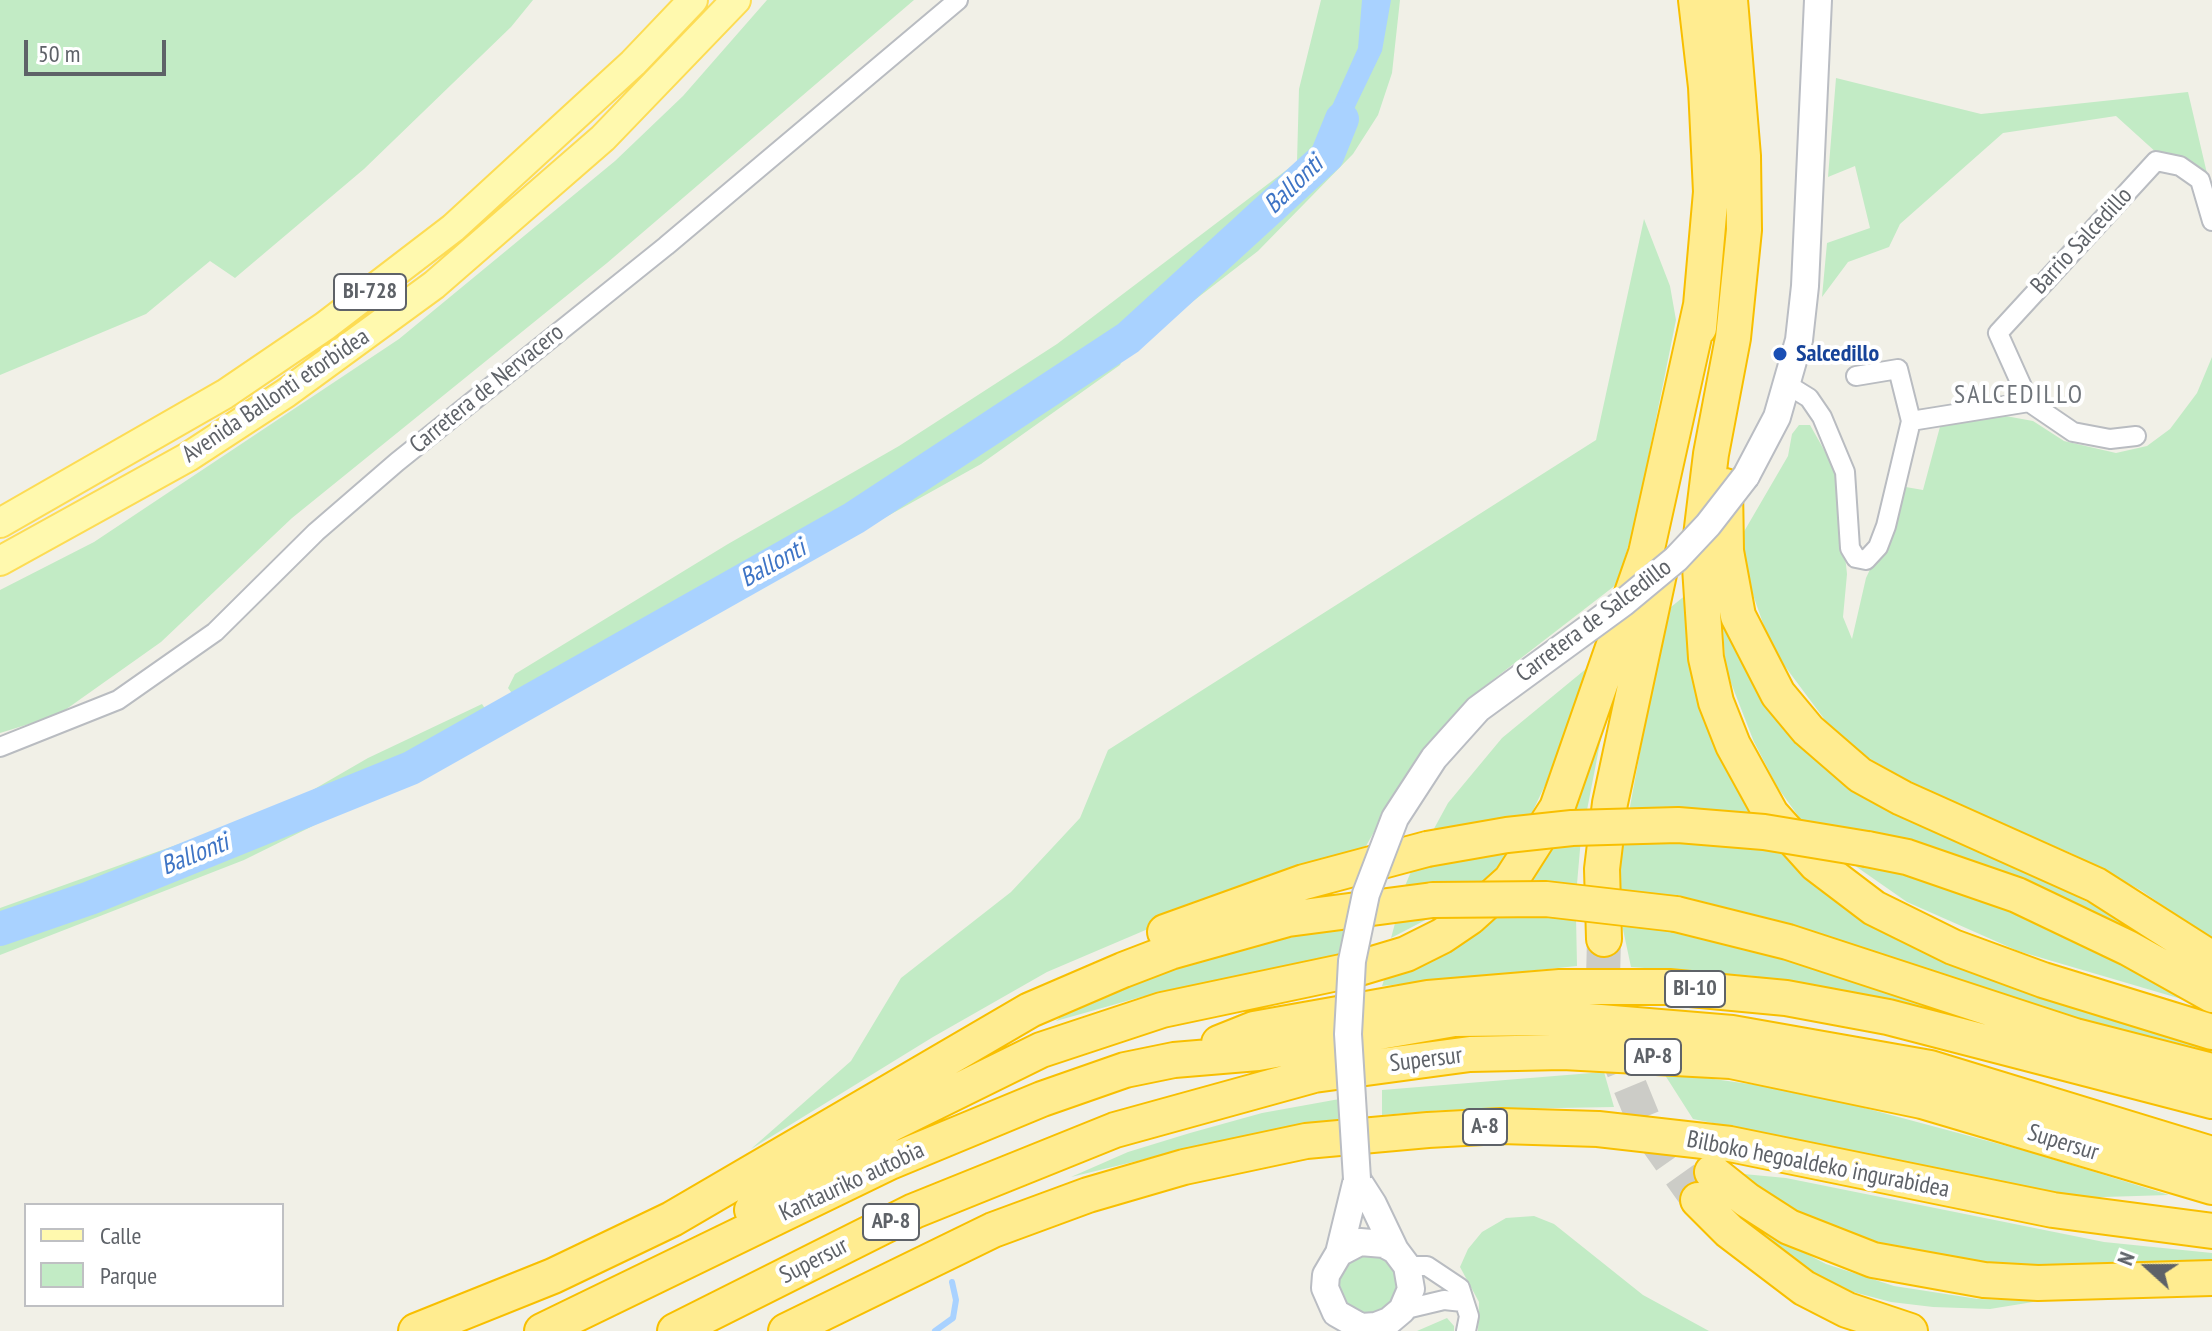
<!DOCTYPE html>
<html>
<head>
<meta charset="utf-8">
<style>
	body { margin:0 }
	#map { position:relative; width:2212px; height:1331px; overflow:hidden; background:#f1f0e7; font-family:"PT Sans Narrow",sans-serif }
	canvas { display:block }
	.legend { position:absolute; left:24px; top:1203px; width:260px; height:104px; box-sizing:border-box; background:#fff; border:2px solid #bfc0c3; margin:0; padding:10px 14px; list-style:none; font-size:24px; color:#5e6268 }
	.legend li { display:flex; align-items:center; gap:16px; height:40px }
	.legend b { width:40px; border:2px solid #bfc0c3 }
	.north { position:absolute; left:2108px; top:1227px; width:80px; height:80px; -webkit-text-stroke:6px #fff; paint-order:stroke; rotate:291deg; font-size:22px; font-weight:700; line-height:32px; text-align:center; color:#5e6268 }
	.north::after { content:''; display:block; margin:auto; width:28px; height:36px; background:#5e6268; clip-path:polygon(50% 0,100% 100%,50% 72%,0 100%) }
	.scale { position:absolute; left:24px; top:40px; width:142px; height:36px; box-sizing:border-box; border:4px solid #5e6268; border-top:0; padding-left:10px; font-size:24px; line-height:28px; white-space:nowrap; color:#5e6268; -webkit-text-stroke:6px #fff; paint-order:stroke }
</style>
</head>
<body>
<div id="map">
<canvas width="2212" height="1331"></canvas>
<ul class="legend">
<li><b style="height:10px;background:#fff9ae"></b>Calle</li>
<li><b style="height:22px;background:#c2ebc5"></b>Parque</li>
</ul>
<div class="north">N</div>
<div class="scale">50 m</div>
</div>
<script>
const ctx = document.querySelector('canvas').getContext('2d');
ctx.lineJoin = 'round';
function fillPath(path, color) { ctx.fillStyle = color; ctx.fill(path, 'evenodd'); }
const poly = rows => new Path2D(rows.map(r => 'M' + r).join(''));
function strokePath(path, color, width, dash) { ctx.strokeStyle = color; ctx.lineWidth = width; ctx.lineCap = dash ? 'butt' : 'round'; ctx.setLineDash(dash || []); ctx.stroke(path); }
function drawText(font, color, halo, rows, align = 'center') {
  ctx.font = font + ' "PT Sans Narrow",sans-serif'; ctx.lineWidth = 8; ctx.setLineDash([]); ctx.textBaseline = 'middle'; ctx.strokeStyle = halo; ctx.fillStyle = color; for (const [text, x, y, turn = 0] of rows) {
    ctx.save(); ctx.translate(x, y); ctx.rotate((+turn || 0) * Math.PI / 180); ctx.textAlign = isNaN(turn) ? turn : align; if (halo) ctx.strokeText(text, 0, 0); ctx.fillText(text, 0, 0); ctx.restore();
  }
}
fillPath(poly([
	[0,0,533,0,511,27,364,169,235,278,210,261,146,314,0,375],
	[767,0,914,0,607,263,292,518,161,642,58,715,0,733,0,590,94,542,399,339,615,161,683,96],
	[1321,0,1400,0,1392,73,1378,115,1353,154,1258,251,1125,354,1120,365,981,464,529,716,508,688,515,674,728,544,899,446,1057,344,1297,162,1299,89],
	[1836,78,1981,114,2188,92,2212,195,2203,176,2158,154,2116,116,2003,133,1900,224,1889,247,1848,262,1822,297,1827,243,1870,228,1855,166,1828,177],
	[1644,219,1670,286,1676,320,1635,523,1617,584,1481,689,1429,747,1399,788,1366,846,1155,926,1047,972,933,1037,751,1149,851,1061,901,978,1011,892,1080,818,1108,750,1596,440],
	[2212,357,2212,940,2142,891,2073,854,1929,793,1862,754,1825,720,1772,649,1751,589,1742,535,1788,456,1792,434,1799,425,1810,425,1836,471,1847,574,1843,617,1852,639,1866,578,1882,544,1900,486,1923,490,1941,423,2000,415,2033,421,2064,441,2116,453,2147,446,2170,429,2197,393],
	[1687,594,1689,662,1704,722,1755,818,1713,810,1629,812,1662,632,1671,607],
	[1722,616,1755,690,1794,740,1861,795,1983,849,2109,913,2168,954,1804,824,1778,788,1754,742,1726,670],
	[1587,668,1547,781,1530,817,1430,836,1448,803,1502,738],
	[1608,702,1587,810,1564,813],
	[482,704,501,733,244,860,0,955,0,908,285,806,368,758],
	[1620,836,1782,845,1811,879,2212,1044,2212,1057,1618,891],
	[1556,838,1581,838,1577,884,1523,879],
	[1517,844,1487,882,1405,886,1415,862],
	[1841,856,1996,898,2212,1008,2018,951,1907,902],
	[1501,912,1576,916,1577,966,1382,986,1385,977,1444,956],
	[1439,913,1391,938,1397,916],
	[1355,917,1350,952,1141,997,1056,1021,1072,1007,1198,954],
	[1621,920,1756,946,1952,1013,1753,976,1631,967],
	[1604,1072,1614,1107,1444,1110,1382,1115,1382,1090],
	[1663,1072,1771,1087,1846,1103,2033,1153,2169,1195,2071,1198,2026,1192,1890,1159,1693,1119],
	[1345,1098,1345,1120,1228,1139,1071,1177,1128,1152,1190,1133,1262,1113],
	[1733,1173,1786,1178,2104,1242,2212,1253,2212,1266,2150,1271,1922,1262,1810,1222],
	[1534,1216,1554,1224,1643,1295,1709,1331,1478,1331,1479,1302,1460,1267,1468,1249,1482,1232,1506,1218],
	[1735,1216,1826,1264,1894,1286,1978,1299,2039,1301,1990,1309,1933,1307,1891,1302,1842,1289,1790,1268],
	'1339 1284a29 29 0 1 1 58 0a29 29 0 1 1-58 0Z',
	[1447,1318,1454,1326,1454,1331,1417,1331]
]), '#c2ebc5');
fillPath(poly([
	[1362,0,1391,0,1382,51,1344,130,1318,164,1332,106,1358,48]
]), '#a9d2ff');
strokePath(poly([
	[935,1331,953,1318,956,1300,952,1282]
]), '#a9d2ff', 6);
strokePath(poly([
	[0,929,90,898,411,768,854,518,1128,338,1327,156,1342,119]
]), '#a9d2ff', 34);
strokePath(poly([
	[1604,939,1602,1018,1647,1128,1698,1200]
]), '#ccccc7', 34, [34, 17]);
const street = poly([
	[1788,385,1809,398,1822,417,1845,472,1850,548,1856,558,1866,560,1878,547,1886,526,1911,421,1898,369,1856,376],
	[1911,421,2029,402],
	[2136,436,2110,439,2073,432,2029,402,1998,333,2156,161,2180,166,2200,180,2212,221],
	[0,747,118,700,215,632,316,532,397,462,666,246,958,0],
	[1407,1266,1427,1266,1460,1288,1469,1316,1466,1331],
	[1402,1310,1444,1300,1463,1302]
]);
const secondary = poly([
	[1746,476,1777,417,1799,340,1805,286,1818,0],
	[1357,1179,1373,1204,1395,1250,1407,1266,1411,1289,1402,1310,1389,1321,1376,1326,1361,1327,1336,1313,1325,1288,1326,1275,1339,1253,1360,1242,1384,1244,1395,1250],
	[1339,1253,1357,1179]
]);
const primary = poly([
	[0,523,225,394,325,326,453,228,633,63,693,0],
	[0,561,188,457,286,393,434,285,603,138,736,0]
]);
const highway = poly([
	[1696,0,1706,87,1711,192,1699,328],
	[1730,0,1743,156,1744,230,1733,338,1711,454,1699,552,1706,658,1716,702,1733,745,1771,814,1816,864,1874,908,1953,947,2043,980,2212,1032],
	[1725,486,1726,551,1738,616,1778,694,1808,730,1860,775,1902,798,2096,885,2212,959],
	[1867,849,1907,857,2017,895,2128,948,2212,995],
	[1676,914,1788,942,2075,1036,2212,1071],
	[1165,932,1304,882,1427,849],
	[1604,939,1602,869,1610,803,1659,574],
	[1219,1043,1254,1029,1428,998,1560,987,1669,987,1786,998,1888,1017,2212,1101],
	[1712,1172,1747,1200,1789,1227,1873,1260,1984,1280,2038,1283,2212,1278],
	[1698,1200,1729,1231,1804,1288,1847,1310,1910,1331],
	[752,1210,891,1124,1041,1050,1162,1010,1356,969,1406,954,1442,936,1470,917,1511,880,1557,808,1646,553,1701,305],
	[416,1331,553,1276,672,1219,1030,1010,1123,970,1170,952,1288,919,1433,900],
	[542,1331,890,1162,1042,1099,1125,1070,1174,1060,1258,1053,1454,1019,1552,1018,1732,1033,1930,1068,2212,1154],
	[675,1331,914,1211,1115,1130,1314,1075,1470,1054,1563,1052,1731,1061,1922,1101,2212,1187],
	[786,1331,993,1230,1088,1195,1184,1167,1306,1141,1428,1130,1501,1126,1598,1129,1730,1144,2053,1210,2212,1231]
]);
strokePath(street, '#b9bcc1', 22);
strokePath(secondary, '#babdc3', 30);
strokePath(primary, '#fddc54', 32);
strokePath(highway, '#f8bf00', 38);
strokePath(street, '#fff', 18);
strokePath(secondary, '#fff', 26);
strokePath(primary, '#fff9ae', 28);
strokePath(highway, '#ffec90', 34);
const secondaryBridge = poly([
	[1357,1179,1348,1034,1352,961,1366,894,1395,818,1434,758,1478,709,1623,603,1676,559,1708,525,1746,476]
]);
const highwayBridge = poly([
	[1427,849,1507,835,1572,828,1678,825,1764,832,1867,849],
	[1433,900,1546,899,1676,914]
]);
strokePath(secondaryBridge, '#babdc3', 30, []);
strokePath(highwayBridge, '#f8bf00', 38, []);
strokePath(secondaryBridge, '#fff', 26);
strokePath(highwayBridge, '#ffec90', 34);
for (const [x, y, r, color] of [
	[1780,354,8,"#1a4fb4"]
]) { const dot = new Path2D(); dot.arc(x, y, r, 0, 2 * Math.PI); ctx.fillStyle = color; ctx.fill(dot); strokePath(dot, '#fff', 3); }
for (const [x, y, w] of [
	[370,292,72],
	[1695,989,60],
	[1653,1057,56],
	[1485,1127,44],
	[891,1222,56]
]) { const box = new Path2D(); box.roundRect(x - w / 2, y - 18, w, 36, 6); ctx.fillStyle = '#fff'; ctx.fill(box); strokePath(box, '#5e6268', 2); }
drawText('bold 22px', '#5e6268', null, [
	["BI-728",370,292],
	["BI-10",1695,989],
	["AP-8",1653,1057],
	["A-8",1485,1127],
	["AP-8",891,1222]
]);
drawText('24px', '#5e6268', '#fff', [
	["Barrio Salcedillo",2082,241,-47],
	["Carretera de Nervacero",487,389,-39],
	["Avenida Ballonti etorbidea",276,396,-34],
	["Carretera de Salcedillo",1594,621,-37],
	["Supersur",1426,1060,-7],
	["Supersur",2063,1143,17],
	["Bilboko hegoaldeko ingurabidea",1818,1165,11],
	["Kantauriko autobia",852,1182,-25],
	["Supersur",814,1261,-27]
]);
drawText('bold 24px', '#164399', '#fff', [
	["Salcedillo",1796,354]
], 'left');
drawText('italic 26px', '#3e74c5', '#fff', [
	["Ballonti",1294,185,-44],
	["Ballonti",773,564,-29],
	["Ballonti",195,855,-22]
]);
ctx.letterSpacing = '2px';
drawText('26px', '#6f747a', '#fff', [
	["SALCEDILLO",2019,396]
]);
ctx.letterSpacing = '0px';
</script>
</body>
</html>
